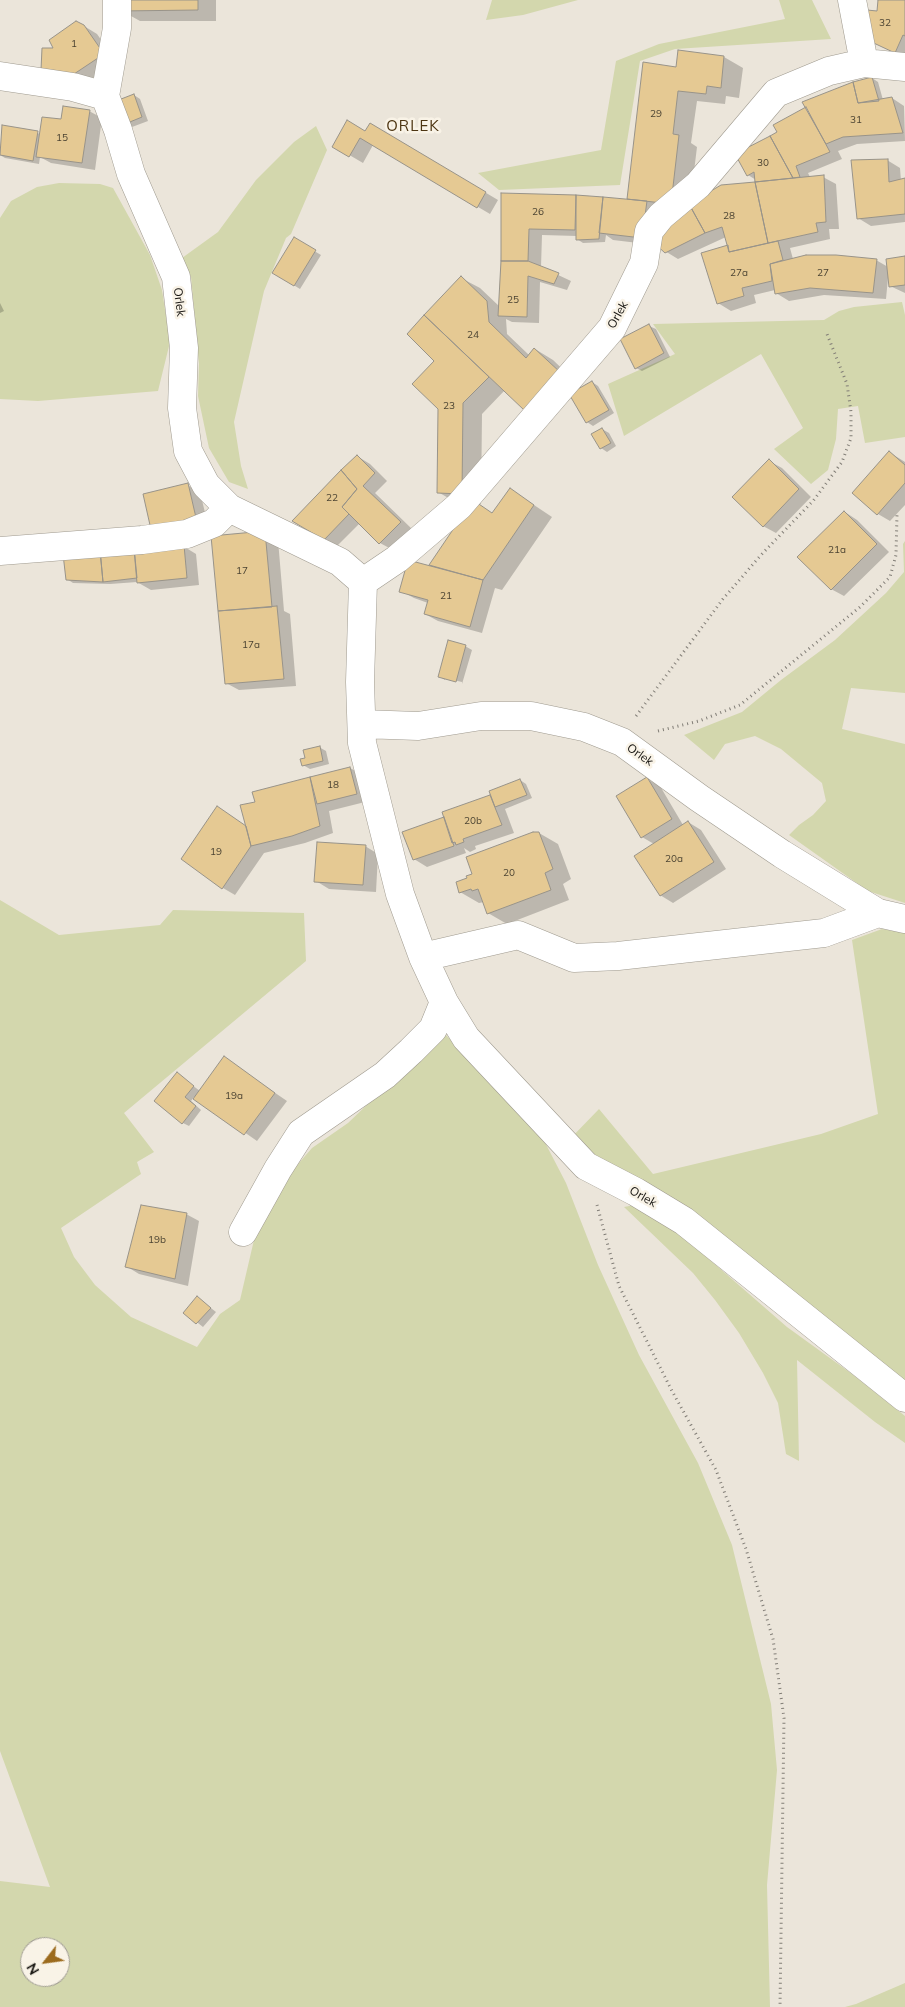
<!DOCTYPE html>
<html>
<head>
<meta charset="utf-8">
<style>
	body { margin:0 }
	#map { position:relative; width:905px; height:2007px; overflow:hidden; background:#ebe5da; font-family:Mulish,sans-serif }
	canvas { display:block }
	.north { position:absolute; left:20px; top:1937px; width:50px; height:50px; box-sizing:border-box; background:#f9f3e7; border:1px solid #9f9b92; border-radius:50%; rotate:240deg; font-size:14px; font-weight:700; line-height:20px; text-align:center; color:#181612 }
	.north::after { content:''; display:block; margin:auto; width:18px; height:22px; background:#9c6b1e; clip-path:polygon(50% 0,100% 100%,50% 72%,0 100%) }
</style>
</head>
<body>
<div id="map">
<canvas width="905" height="2007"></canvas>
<div class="north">N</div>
</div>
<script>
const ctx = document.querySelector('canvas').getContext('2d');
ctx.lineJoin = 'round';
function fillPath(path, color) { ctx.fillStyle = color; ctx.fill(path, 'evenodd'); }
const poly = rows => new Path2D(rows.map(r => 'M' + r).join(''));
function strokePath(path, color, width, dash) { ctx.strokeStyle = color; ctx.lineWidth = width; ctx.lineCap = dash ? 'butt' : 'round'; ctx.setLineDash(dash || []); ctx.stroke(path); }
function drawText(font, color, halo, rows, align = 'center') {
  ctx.font = font + ' Mulish,sans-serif'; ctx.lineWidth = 5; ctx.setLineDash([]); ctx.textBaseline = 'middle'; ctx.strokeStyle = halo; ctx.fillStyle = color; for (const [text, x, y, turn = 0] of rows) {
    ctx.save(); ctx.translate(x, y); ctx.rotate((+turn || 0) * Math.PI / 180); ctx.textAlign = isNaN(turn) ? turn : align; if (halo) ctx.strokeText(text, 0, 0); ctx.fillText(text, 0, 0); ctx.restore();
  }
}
fillPath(poly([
	[492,0,578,0,523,15,486,20],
	[779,0,812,0,831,39,675,49,640,61,620,185,499,190,478,173,601,150,616,61,659,44,785,19],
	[316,126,327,150,291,234,286,238,264,291,234,422,241,466,248,489,229,482,209,448,198,396,199,364,191,277,182,258,218,232,256,180,294,142],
	[59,183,100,184,113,188,150,255,162,290,170,342,158,391,38,401,0,399,0,218,11,201,37,187],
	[902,302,905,315,905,437,865,443,858,406,838,409,836,439,828,470,811,484,774,449,803,428,761,354,624,436,608,384,675,354,653,324,824,320,839,311,854,307],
	[905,541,905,693,851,688,842,729,905,744,905,903,868,891,789,835,799,825,813,815,826,801,822,783,781,749,755,736,725,744,714,760,684,735,742,712,781,680,835,640,886,593,904,572,903,544],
	[0,900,59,935,160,925,173,910,304,913,306,961,124,1113,154,1152,137,1162,141,1174,61,1228,74,1257,95,1285,131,1317,197,1347,220,1314,240,1300,257,1227,278,1187,312,1148,348,1123,443,1032,538,1129,566,1183,598,1265,639,1355,698,1463,732,1545,771,1704,777,1770,767,1885,770,2007,0,2007,0,1881,50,1887,0,1751],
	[30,1947,60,1947,60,1977,30,1977],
	[882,929,905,933,905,1384,569,1140,599,1109,653,1174,821,1134,878,1114,852,940],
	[640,1204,694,1246,787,1327,852,1374,905,1416,905,1443,875,1422,797,1360,799,1461,786,1454,778,1403,763,1373,739,1333,715,1300,693,1273,624,1207],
	[905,1983,905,2007,845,2007,856,2004]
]), '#d3d7ad');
fillPath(poly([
	[122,0,216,0,216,21,140,21,122,11],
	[880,0,905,0,905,58,865,37,878,12],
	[84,26,97,34,116,61,88,81,55,77,55,49],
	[679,52,724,57,743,68,739,98,726,96,725,104,697,101,691,143,697,147,690,204,757,183,756,180,748,175,779,132,872,78,878,82,883,100,892,98,904,106,905,141,857,144,838,151,842,159,808,173,810,177,823,177,836,184,839,229,829,229,830,239,790,248,793,259,876,260,888,267,887,260,905,256,905,293,890,286,888,278,886,299,824,295,789,301,776,293,775,290,754,295,756,303,731,311,718,303,729,246,726,237,678,259,655,245,613,240,606,235,605,242,583,243,577,239,577,236,542,235,541,267,571,281,567,290,540,282,539,323,512,322,506,319,507,334,529,355,535,349,553,360,578,384,505,390,482,414,481,504,476,503,493,514,510,489,552,517,502,590,495,588,482,633,438,621,425,614,428,603,414,598,401,591,435,568,431,565,472,503,457,503,438,492,440,408,436,360,408,333,461,278,480,288,500,307,502,194,603,198,633,201,628,198,677,68],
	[134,95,140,99,148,121,132,127,126,123],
	[89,111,102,118,95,170,51,163,40,157,39,164,5,158,0,155,3,126,41,134,62,121],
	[370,124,498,200,490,214,373,145,363,163,334,146,365,132],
	[887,160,900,168,901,181,905,179,905,222,871,226,858,218],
	[294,239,321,255,300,289,274,273],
	[0,303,4,311,0,313],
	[649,326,656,329,670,357,642,371,636,368],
	[592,382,598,386,614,413,593,426,587,422],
	[602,429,609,433,616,446,607,452,601,448],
	[889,452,905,462,905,505,890,521,878,514],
	[357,456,370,464,387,481,375,493,413,530,393,550,380,543,360,523,337,546,294,521],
	[769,461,782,468,811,497,776,533,763,526],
	[187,485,200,492,209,529,144,495],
	[845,512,857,520,889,552,844,596,831,589],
	[213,537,278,540,284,611,290,614,296,686,239,690,226,683],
	[183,546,196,554,199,585,151,590,137,582,110,584,73,583,67,579],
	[465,646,472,650,462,684,462,682,445,678,445,680,440,677],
	[319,747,326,751,329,764,310,769,303,765,306,758],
	[350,768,363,775,369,801,329,811,333,833,305,843,264,853,235,895,223,888,217,807,247,827,256,803,254,793],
	[647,779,660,786,683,825,688,822,701,830,726,869,673,903,660,895,654,844,642,837],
	[520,780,526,784,532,798,505,809,514,833,475,846,476,849,470,852,464,848,466,853,427,867,414,859,445,818,444,813,492,796],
	[539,833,558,844,571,879,563,884,569,900,507,924,488,913,484,902,479,903,460,892,469,879,474,874],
	[365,846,378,854,376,892,329,889,316,881],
	[224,1058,287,1101,257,1141,194,1097,191,1101,201,1110,189,1126,183,1123,177,1074,200,1091],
	[186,1214,199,1221,188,1286,139,1274,126,1266],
	[198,1298,216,1312,203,1327,184,1312]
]), '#0003');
const building = poly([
	[120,0,198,0,198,10,120,11,120,0],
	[878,0,905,0,905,36,903,35,895,53,863,38,867,10,877,11,878,0],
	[76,21,84,25,104,54,74,74,41,70,42,48,53,48,49,40,76,21],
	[678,50,724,56,721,88,707,86,706,94,678,91,673,134,679,135,671,204,627,199,643,62,676,67,678,50],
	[872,77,879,101,858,103,853,82,872,77],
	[853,82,858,103,892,97,903,133,843,137,826,144,802,102,853,82],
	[134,94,142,117,125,124,116,101,134,94],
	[63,106,90,110,82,163,36,157,42,117,61,119,63,106],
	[806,107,830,152,796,166,800,177,793,178,770,136,777,132,773,125,806,107],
	[347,120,365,131,370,123,486,192,477,208,360,138,349,157,332,147,347,120],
	[2,125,38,131,33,161,0,155,2,125],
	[770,136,793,178,755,182,754,172,747,176,735,154,770,136],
	[888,159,889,182,905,178,905,214,857,219,851,160,888,159],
	[824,175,826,222,816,223,818,232,768,243,755,182,824,175],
	[755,182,768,243,729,252,722,227,705,233,689,204,721,185,755,182],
	[501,193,576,195,575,230,529,229,528,261,501,261,501,193],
	[576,195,603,197,599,239,576,240,576,195],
	[603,197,647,201,642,238,599,233,603,197],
	[689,204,705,233,665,253,653,242,689,204],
	[294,237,316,250,294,286,272,273,294,237],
	[778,241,783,260,770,264,772,281,742,288,744,296,717,304,701,253,728,245,729,252,778,241],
	[806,255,836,255,877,259,873,293,810,288,775,294,770,264,806,255],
	[905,256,905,285,889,287,886,259,905,256],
	[501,261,528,261,559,273,554,284,528,276,527,317,498,316,501,261],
	[461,276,487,301,489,322,526,358,534,348,561,373,524,410,424,315,461,276],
	[424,315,489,377,463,403,462,494,437,493,438,409,412,384,434,361,407,334,424,315],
	[649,324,664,353,635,369,620,339,649,324],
	[592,381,609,410,586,423,569,394,592,381],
	[602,428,611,443,600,449,591,434,602,428],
	[889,451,905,465,905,483,877,515,852,493,889,451],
	[357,455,375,473,363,486,401,522,379,544,342,507,357,489,341,470,357,455],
	[769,459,799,489,763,527,732,497,769,459],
	[341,470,357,489,342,507,349,514,324,540,292,521,341,470],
	[188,483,197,522,152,534,143,494,188,483],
	[510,488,534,505,483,580,429,565,473,500,492,513,510,488],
	[844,511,877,544,831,590,797,557,844,511],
	[265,531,272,607,218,611,211,536,265,531],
	[184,545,187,578,137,583,134,549,184,545],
	[134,547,137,578,103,582,100,550,134,547],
	[100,550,103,582,66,580,63,554,100,550],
	[408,560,483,580,470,627,424,614,428,600,399,592,408,560],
	[277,606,284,679,225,684,218,611,277,606],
	[448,640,466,645,456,682,438,677,448,640],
	[320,746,323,761,302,766,300,759,305,758,303,750,320,746],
	[350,767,357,794,317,804,310,777,350,767],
	[310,777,320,826,292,836,251,846,240,805,255,802,252,792,310,777],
	[647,777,672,819,641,838,616,796,647,777],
	[520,779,527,795,495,807,489,791,520,779],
	[490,795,502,825,463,839,464,842,456,845,455,842,452,843,442,812,490,795],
	[217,806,246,826,251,846,222,889,181,859,217,806],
	[444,817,454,846,413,860,402,832,444,817],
	[688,821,714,862,660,896,634,856,688,821],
	[533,832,539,832,553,869,545,873,551,890,487,914,478,889,472,891,471,889,459,893,456,882,467,878,466,876,472,874,466,857,533,832],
	[317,842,366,845,363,885,314,882,317,842],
	[224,1056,275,1093,244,1135,193,1099,224,1056],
	[177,1072,194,1086,185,1097,196,1106,182,1124,154,1101,177,1072],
	[141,1205,187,1213,175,1279,125,1267,141,1205],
	[197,1296,211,1308,196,1324,183,1313,197,1296]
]);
fillPath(building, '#e5c993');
strokePath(building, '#989389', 1);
const minor = poly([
	[117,0,117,28,105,96,118,130,131,174,176,277,184,348,182,408,188,451,206,485,229,508,340,562,363,582],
	[852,0,864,63],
	[0,76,73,87,105,96],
	[0,551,142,540,187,534,214,523,229,508],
	[363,582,360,682,362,743,400,894,423,957,444,1002,466,1038,586,1166,636,1192,684,1221,905,1398],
	[363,582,397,559,459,506,612,328,644,263,649,231,661,216,698,185,776,93,829,71,864,63,905,67],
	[362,724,418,726,481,716,531,716,584,727,622,742,699,798,782,854,878,913],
	[423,957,518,935,574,958,618,956,824,933,878,913,905,919],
	[243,1232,278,1169,301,1133,385,1075,411,1051,433,1029,444,1002]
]);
strokePath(minor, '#9f9a8f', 29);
strokePath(poly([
	[636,716,723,599,761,555,813,501,842,462,851,438,851,412,847,384,827,334],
	[658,731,699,721,740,705,860,607,890,577,896,555,897,514],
	[597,1205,619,1286,672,1391,716,1470,746,1549,773,1639,784,1718,780,2007]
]), '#817d76', 3, [1, 4]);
strokePath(minor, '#fff', 28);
drawText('10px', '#4b4332', null, [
	["32",885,23],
	["1",74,44],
	["29",656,114],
	["31",856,120],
	["15",62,138],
	["30",763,163],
	["26",538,212],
	["28",729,216],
	["27a",739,273],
	["27",823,273],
	["25",513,300],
	["24",473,335],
	["23",449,406],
	["22",332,498],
	["21a",837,550],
	["17",242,571],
	["21",446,596],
	["17a",251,645],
	["18",333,785],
	["20b",473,821],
	["19",216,852],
	["20a",674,859],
	["20",509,873],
	["19a",234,1096],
	["19b",157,1240]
]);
drawText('12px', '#181612', '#f9f3e7', [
	["Orlek",179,302,83],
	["Orlek",618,315,-61],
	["Orlek",640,755,35],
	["Orlek",643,1197,30]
]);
ctx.letterSpacing = '1px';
drawText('15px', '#4d3512', '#f9f3e7', [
	["ORLEK",413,126]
]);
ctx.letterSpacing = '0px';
</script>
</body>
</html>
